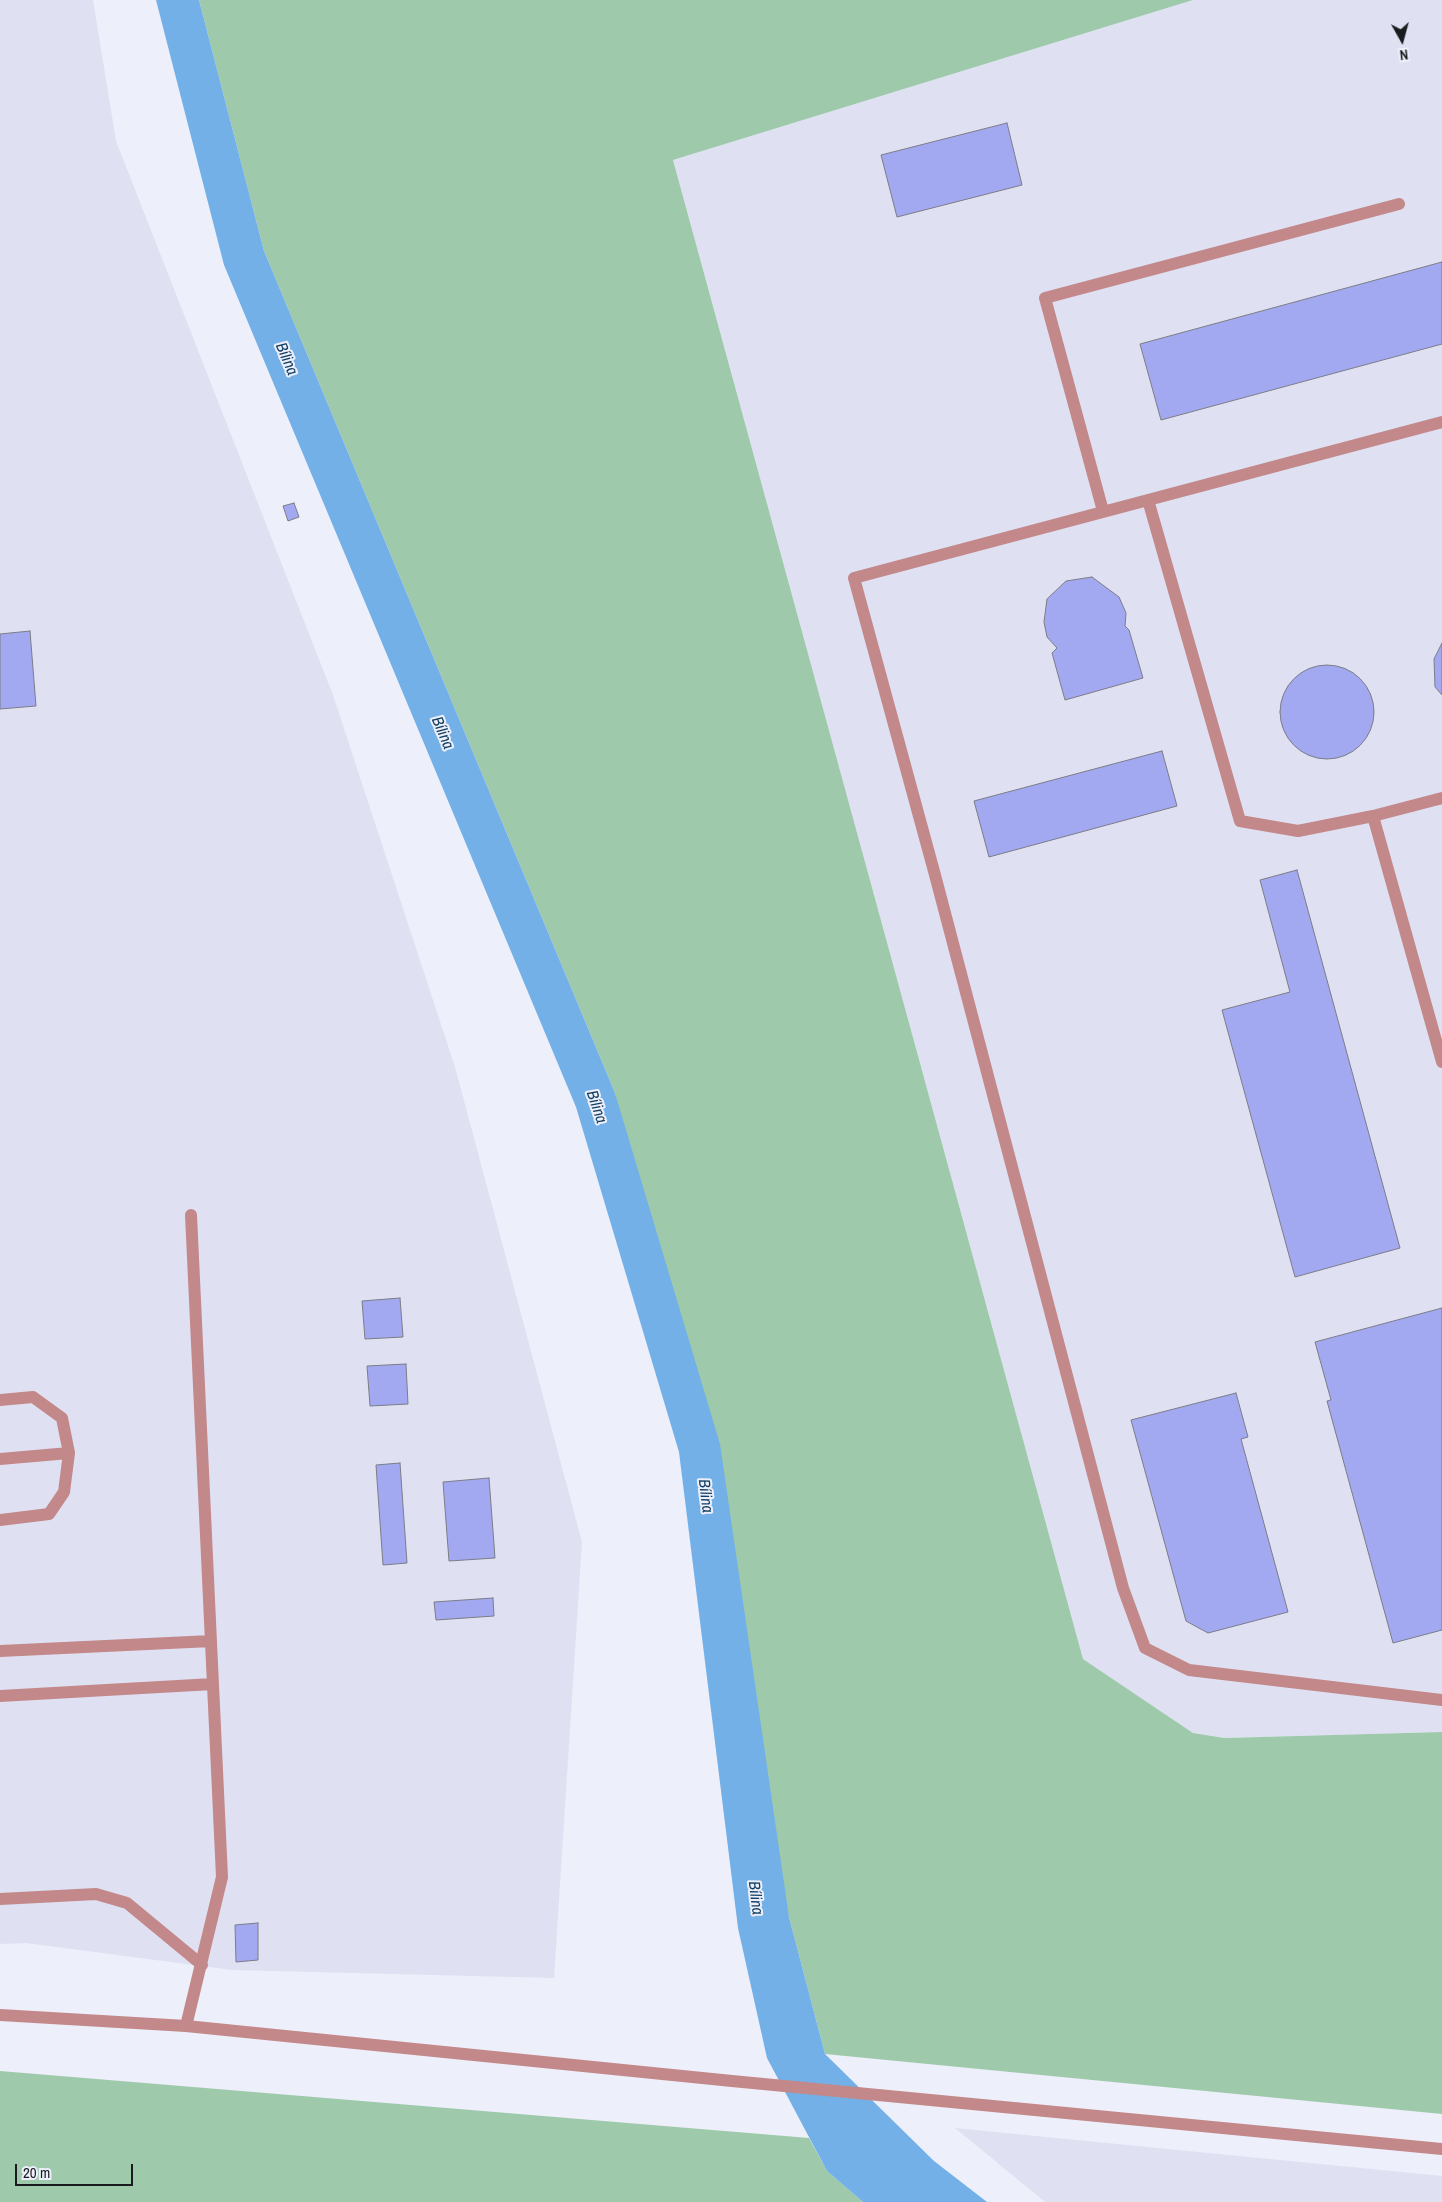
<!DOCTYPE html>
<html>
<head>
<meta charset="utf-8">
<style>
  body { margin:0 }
  #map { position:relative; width:1442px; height:2202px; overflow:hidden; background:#edeffa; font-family:"Archivo Narrow",sans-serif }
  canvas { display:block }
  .north { position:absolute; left:1377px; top:15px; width:50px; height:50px; -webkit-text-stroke:4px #edeffa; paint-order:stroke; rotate:173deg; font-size:14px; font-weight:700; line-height:20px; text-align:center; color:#1a1b1e }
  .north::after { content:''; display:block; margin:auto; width:18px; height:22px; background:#1a1b1e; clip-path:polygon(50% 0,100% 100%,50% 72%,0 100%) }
  .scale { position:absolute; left:15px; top:2164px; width:118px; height:22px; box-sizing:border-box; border:2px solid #1a1b1e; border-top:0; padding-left:6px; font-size:15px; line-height:18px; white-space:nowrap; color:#1a1b1e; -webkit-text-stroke:4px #edeffa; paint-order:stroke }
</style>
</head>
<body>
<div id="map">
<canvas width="1442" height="2202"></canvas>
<div class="north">N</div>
<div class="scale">20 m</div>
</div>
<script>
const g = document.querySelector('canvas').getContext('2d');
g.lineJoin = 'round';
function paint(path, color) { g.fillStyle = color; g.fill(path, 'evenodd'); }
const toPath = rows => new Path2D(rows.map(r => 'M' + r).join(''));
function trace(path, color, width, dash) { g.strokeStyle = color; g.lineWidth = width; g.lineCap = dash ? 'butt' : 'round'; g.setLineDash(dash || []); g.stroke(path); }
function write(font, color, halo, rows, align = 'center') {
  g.font = font + ' "Archivo Narrow",sans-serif'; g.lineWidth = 4; g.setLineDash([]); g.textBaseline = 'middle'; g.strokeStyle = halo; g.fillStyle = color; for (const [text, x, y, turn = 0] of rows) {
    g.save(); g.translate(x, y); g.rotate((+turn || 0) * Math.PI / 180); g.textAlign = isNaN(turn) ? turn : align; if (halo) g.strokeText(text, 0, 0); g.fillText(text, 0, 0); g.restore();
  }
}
const built = toPath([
  [0,0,93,0,116,141,333,695,455,1067,582,1542,554,1978,232,1970,26,1943,0,1944],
  [1193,0,1442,0,1442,1732,1224,1738,1193,1733,1083,1659,673,160],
  [955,2128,1442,2176,1442,2202,1045,2202]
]);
const green = toPath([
  [199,0,1193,0,673,160,1083,1659,1193,1733,1224,1738,1442,1732,1442,2114,825,2054,789,1917,615,1093,264,251],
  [0,2071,809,2138,827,2171,863,2202,0,2202]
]);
const water = toPath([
  [156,0,199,0,264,251,615,1093,720,1444,789,1917,825,2054,934,2161,987,2202,863,2202,827,2171,767,2058,738,1928,679,1452,576,1107,224,265]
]);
const building = toPath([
  [1007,123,1022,185,897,217,881,155,1007,123],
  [1442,262,1442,344,1161,420,1140,344,1442,262],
  [294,503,299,517,288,521,283,506,294,503],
  [1092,577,1119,597,1126,613,1125,626,1129,630,1143,678,1065,700,1052,653,1057,648,1047,637,1044,622,1047,599,1066,581,1092,577],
  [30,631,36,706,0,709,0,634,30,631],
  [1442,643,1442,695,1435,687,1434,659,1442,643],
  '1280 712a47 47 0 1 1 94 0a47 47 0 1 1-94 0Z',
  [1162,751,1177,806,989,857,974,801,1162,751],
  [1297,870,1400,1248,1295,1277,1222,1010,1290,992,1260,880,1297,870],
  [400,1298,403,1337,365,1339,362,1301,400,1298],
  [1442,1308,1442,1630,1393,1643,1327,1401,1331,1400,1315,1342,1442,1308],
  [406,1364,408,1404,370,1406,367,1366,406,1364],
  [1236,1393,1248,1437,1241,1439,1288,1612,1208,1633,1186,1621,1131,1420,1236,1393],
  [400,1463,407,1563,383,1565,376,1465,400,1463],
  [489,1478,495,1558,449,1561,443,1482,489,1478],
  [493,1598,494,1616,436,1620,434,1602,493,1598],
  [258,1923,258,1960,236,1962,235,1925,258,1923]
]);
const lane = toPath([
  [1442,422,854,578,935,875,1123,1588,1145,1648,1189,1670,1442,1700],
  [1148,500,1240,821,1298,831,1373,816,1442,798],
  [1103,511,1045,298,1399,204],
  [1373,816,1442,1062],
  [0,1400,33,1397,62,1418,69,1453],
  [0,1459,69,1453,64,1492,49,1514,0,1520],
  [0,1651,211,1641],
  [0,1696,213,1684],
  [0,1899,96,1894,127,1903,202,1965],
  [186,2026,222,1877,191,1215]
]);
const street = toPath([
  [0,2015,186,2026,732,2081,1442,2149]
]);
const waterNames = [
  ["Bílina",286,359,67],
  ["Bílina",442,733,67],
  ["Bílina",596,1107,71],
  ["Bílina",705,1496,83],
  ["Bílina",755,1898,83]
];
paint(built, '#dfe1f3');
paint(green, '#9ecaab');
paint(water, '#73b0e8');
paint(building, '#a3a9f1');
trace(building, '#7c7d87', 1);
trace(lane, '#c3888a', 12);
trace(street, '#c3888a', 12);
write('italic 16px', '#123f64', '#edeffa', waterNames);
</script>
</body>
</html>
